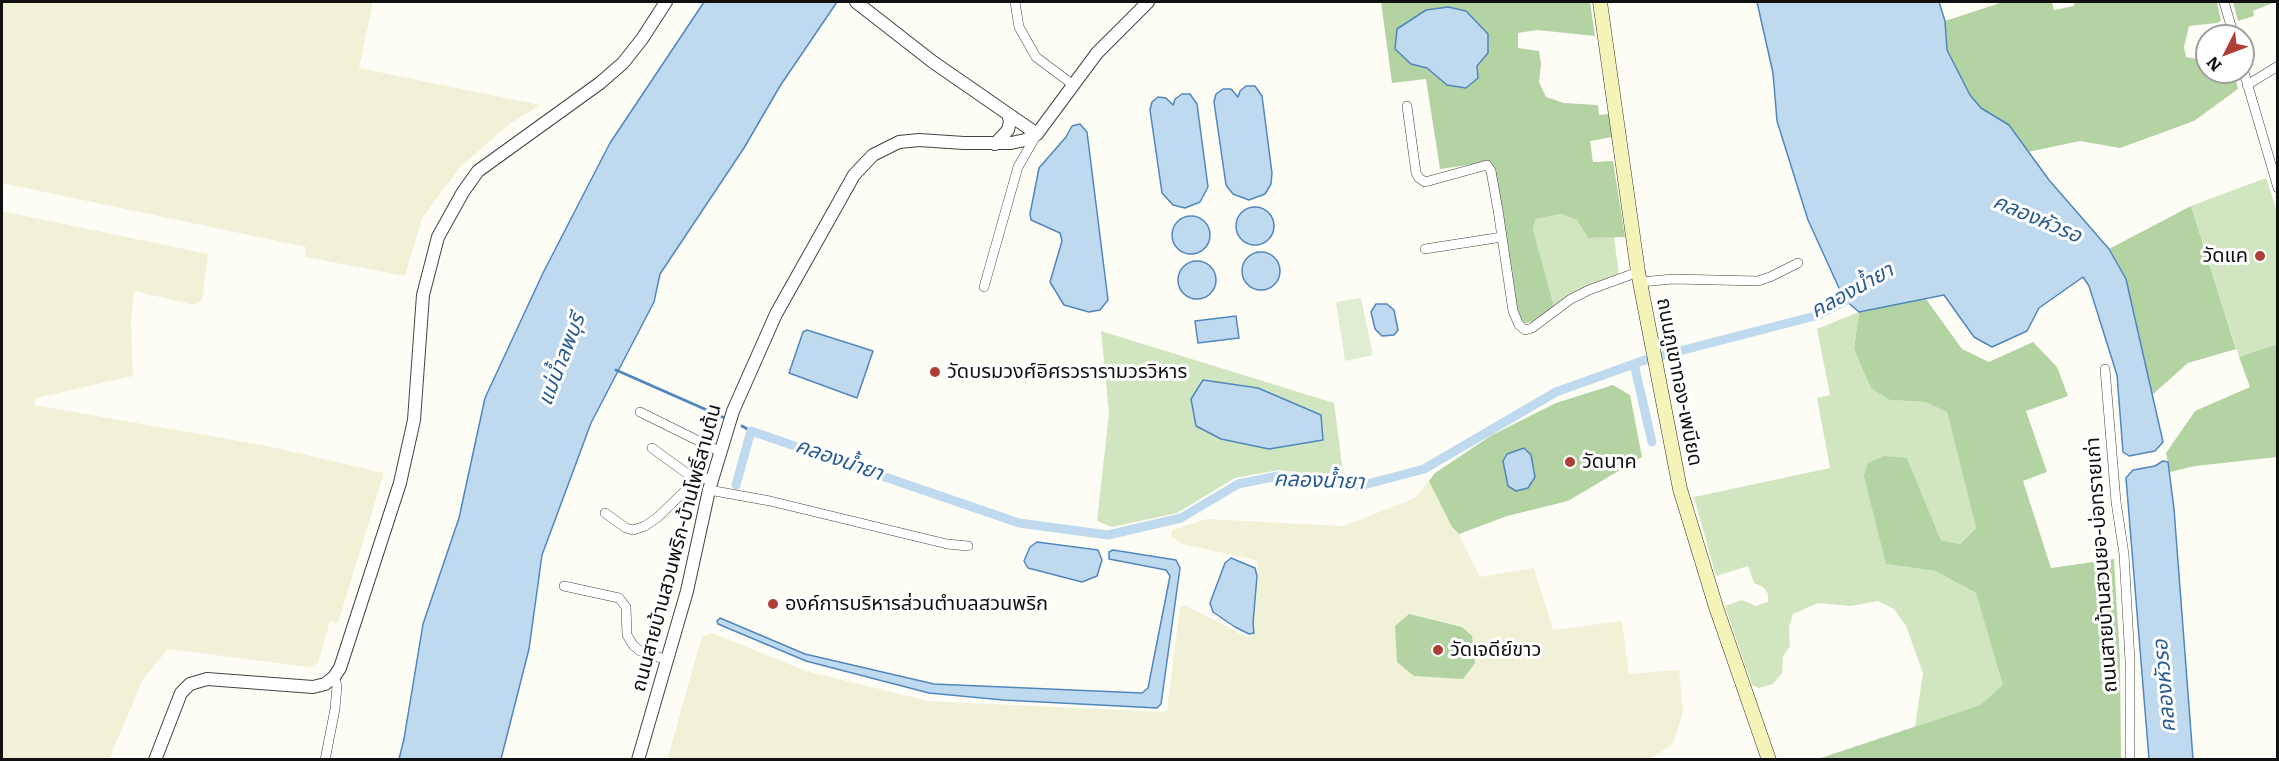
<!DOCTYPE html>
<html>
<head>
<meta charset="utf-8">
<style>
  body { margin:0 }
  #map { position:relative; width:2279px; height:761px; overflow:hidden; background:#fefdf5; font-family:Literata,serif }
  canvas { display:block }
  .frame { position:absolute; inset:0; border:3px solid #101010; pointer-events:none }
  .north { position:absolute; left:2195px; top:24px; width:60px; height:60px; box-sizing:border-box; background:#fff; border:2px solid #9f9f9f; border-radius:50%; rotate:228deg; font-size:16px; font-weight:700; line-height:24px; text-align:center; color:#101010 }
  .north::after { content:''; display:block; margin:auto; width:21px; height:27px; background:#af3e39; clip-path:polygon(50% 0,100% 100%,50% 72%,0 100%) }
</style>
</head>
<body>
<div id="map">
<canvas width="2279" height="761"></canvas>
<div class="frame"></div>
<div class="north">N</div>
</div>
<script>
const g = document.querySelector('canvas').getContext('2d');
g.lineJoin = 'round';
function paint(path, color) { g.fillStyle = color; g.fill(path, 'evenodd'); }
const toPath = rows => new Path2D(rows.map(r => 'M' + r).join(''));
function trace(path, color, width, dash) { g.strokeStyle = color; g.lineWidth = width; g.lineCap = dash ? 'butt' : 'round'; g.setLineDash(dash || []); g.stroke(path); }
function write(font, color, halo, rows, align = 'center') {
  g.font = font + ' Literata,"Noto Sans Thai",serif'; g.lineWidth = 6; g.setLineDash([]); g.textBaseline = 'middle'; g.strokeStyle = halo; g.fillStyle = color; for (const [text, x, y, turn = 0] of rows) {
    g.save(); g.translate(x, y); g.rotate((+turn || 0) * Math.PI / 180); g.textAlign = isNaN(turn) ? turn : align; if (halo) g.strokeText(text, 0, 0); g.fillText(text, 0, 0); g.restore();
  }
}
const farmland = toPath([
  [2,2,373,2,359,68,540,105,511,123,461,166,422,218,405,276,305,257,306,247,2,183],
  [2,211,208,254,202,301,194,305,134,291,131,322,133,376,36,398,34,405,267,446,384,473,338,623,330,621,318,663,309,667,168,649,143,679,109,759,2,759],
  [1429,481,1452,527,1459,534,1480,577,1534,568,1553,630,1622,621,1629,674,1679,670,1683,712,1673,744,1649,760,667,760,702,636,712,633,806,671,928,701,1164,712,1167,710,1180,607,1185,605,1248,638,1255,630,1253,624,1258,567,1256,560,1182,544,1171,536,1172,530,1207,519,1344,526,1415,498]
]);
const green = toPath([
  [2266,178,2277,211,2277,344,2239,357,2191,206],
  [1561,214,1577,220,1588,238,1614,237,1619,275,1568,296,1554,306,1533,229,1536,219],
  [1859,312,1854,349,1890,400,1926,402,1947,411,1976,528,1960,544,1941,540,1907,458,1886,564,1935,571,1976,593,2004,685,1980,705,1915,727,1923,673,1906,626,1894,609,1878,601,1851,606,1818,603,1793,614,1789,627,1790,646,1783,656,1782,673,1773,684,1759,688,1752,685,1725,606,1742,600,1756,606,1768,602,1768,594,1763,587,1754,583,1748,566,1716,576,1694,497,1830,468,1817,398,1830,395,1817,329],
  [1101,331,1334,403,1344,479,1279,470,1235,478,1177,513,1112,527,1097,521,1109,413]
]);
const forest = toPath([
  [1381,2,1590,2,1595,36,1537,30,1518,33,1518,48,1539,51,1541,64,1539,82,1546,97,1564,103,1598,105,1599,115,1609,114,1612,137,1590,141,1593,162,1613,161,1625,237,1588,238,1577,220,1561,214,1536,219,1533,229,1554,306,1532,322,1525,323,1520,319,1517,308,1488,162,1440,169,1426,79,1392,83],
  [1488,53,1477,66,1447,85,1427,68],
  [2003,2,2052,2,2054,10,2074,6,2074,2,2217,2,2221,21,2217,23,2189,26,2184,47,2186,57,2207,61,2207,72,2234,72,2238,89,2194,121,2120,148,2080,141,2028,152,2009,125,1981,108,1970,95,1947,50,1945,21],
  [2233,2,2277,2,2277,4,2275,2,2253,11,2254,16,2238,21],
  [2191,206,2236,349,2188,363,2152,395,2126,279,2109,249],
  [1926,299,1962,349,1989,362,2033,342,2057,367,2068,396,2026,411,2047,472,2023,481,2051,568,2114,559,2120,661,2121,759,1818,759,1980,705,2003,685,1976,593,1935,571,1886,564,1864,476,1868,463,1884,456,1907,458,1941,540,1960,544,1976,528,1947,412,1926,402,1890,400,1871,388,1854,349,1859,312],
  [2277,344,2277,457,2195,466,2170,472,2166,453,2195,411,2250,387,2239,357],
  [1613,385,1630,395,1642,457,1568,501,1507,516,1459,534,1452,527,1429,481,1435,473,1492,435,1556,403],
  [1409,614,1462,627,1472,636,1475,663,1463,679,1414,676,1397,662,1395,626]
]);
const pitch = toPath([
  [1361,298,1373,355,1345,361,1336,302]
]);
const water = toPath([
  [704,2,837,2,780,86,744,148,660,274,654,302,591,423,542,555,529,649,501,759,399,759,404,739,423,624,459,518,485,398,543,273,610,143,704,2],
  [1757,2,1939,2,1945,21,1947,50,1970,95,1981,108,2009,125,2049,180,2109,249,2126,279,2163,442,2155,451,2129,456,2123,452,2117,375,2089,286,2083,277,2039,308,2027,331,1992,347,1974,337,1944,295,1859,312,1844,299,1808,220,1777,121,1773,73,1757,2],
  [1448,7,1466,11,1488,34,1488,53,1477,66,1478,78,1466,88,1447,85,1427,68,1411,64,1395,49,1397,29,1426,10,1448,7],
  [1246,86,1255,86,1262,96,1272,173,1271,184,1265,194,1249,200,1233,194,1226,185,1214,102,1216,94,1223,89,1231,89,1238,97,1240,91,1246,86],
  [1182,94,1190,94,1197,104,1208,187,1200,202,1185,208,1173,205,1162,193,1150,110,1152,102,1158,97,1166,98,1173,105,1175,99,1182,94],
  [1080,124,1087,132,1108,300,1100,310,1089,312,1064,305,1050,282,1062,241,1060,233,1031,220,1030,214,1039,168,1066,137,1072,126,1080,124],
  '1236 226a19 19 0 1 1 38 0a19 19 0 1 1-38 0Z',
  '1172 235a19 19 0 1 1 38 0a19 19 0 1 1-38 0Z',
  '1242 271a19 19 0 1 1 38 0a19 19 0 1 1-38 0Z',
  '1178 280a19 19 0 1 1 38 0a19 19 0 1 1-38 0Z',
  [1376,304,1387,304,1394,310,1398,330,1394,335,1382,336,1375,329,1371,312,1376,304],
  [1236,316,1239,338,1198,343,1195,321,1236,316],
  [807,330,873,351,857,398,789,373,803,332,807,330],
  [1203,380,1258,388,1321,415,1323,440,1269,449,1221,439,1196,426,1191,399,1203,380],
  [1524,448,1531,455,1535,477,1528,488,1516,491,1508,486,1503,461,1507,454,1524,448],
  [2163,461,2168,462,2174,509,2193,759,2149,759,2126,478,2133,470,2155,466,2163,461],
  [1037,542,1098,550,1102,560,1097,576,1082,582,1028,568,1024,561,1030,547,1037,542],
  [1113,550,1176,560,1180,568,1161,704,1157,708,1003,700,929,693,806,661,718,624,717,621,720,618,805,654,934,684,1142,693,1148,688,1170,576,1166,570,1109,559,1109,552,1113,550],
  [1231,558,1255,568,1257,576,1253,623,1254,633,1249,634,1235,627,1213,612,1210,603,1225,563,1231,558]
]);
const stream = toPath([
  [616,370,725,418],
  [742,426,751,431]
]);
const canal = toPath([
  [1664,355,1819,315,1856,295],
  [1634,364,1652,442],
  [736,485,751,431,1019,523,1108,535,1181,518,1238,484,1278,476,1360,486,1424,469,1556,392,1645,360]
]);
const minor = toPath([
  [1015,2,1019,27,1036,57,1072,84],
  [2224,2,2234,36],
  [2243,69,2278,188],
  [2247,85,2278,66],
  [1407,106,1416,173,1419,178,1425,182,1487,165,1491,171,1498,210,1513,311,1519,325,1525,330,1532,328,1571,299,1589,290,1638,272],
  [1425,249,1502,237],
  [1640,282,1673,279,1758,281,1770,277,1798,263],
  [984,287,1018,167,1037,134],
  [2105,369,2116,502,2124,554,2130,661,2130,760],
  [640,412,721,452],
  [652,448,696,480,713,477],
  [709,490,770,501,947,544,968,546],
  [605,513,626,528,633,530,645,526,658,517,696,480],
  [564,586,619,598,626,607,627,635,633,645,640,651,667,660],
  [325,760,335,709,337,686,334,677]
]);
const tertiary = toPath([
  [856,2,933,62,1037,134],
  [995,144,1008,130,1010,121,1008,114],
  [155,760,181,693,190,684,207,679,313,687,325,684,334,677,340,668,400,483,414,420,423,295,438,237,463,192,478,171,600,83,623,63,642,39,666,2],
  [638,760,687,591,709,490,733,411,776,314,854,175,873,155,899,142,919,140,964,143,1011,143,1025,140,1037,134,1097,53,1148,2]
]);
const secondary = toPath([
  [1600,2,1638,272,1680,489,1716,607,1769,760]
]);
const markers = [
  [2260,256,6,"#af3e39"],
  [935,372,6,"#af3e39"],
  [1570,462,6,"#af3e39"],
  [773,604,6,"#af3e39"],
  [1438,650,6,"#af3e39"]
];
const poiNames = [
  ["วัดแค",2248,256,"right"],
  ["วัดบรมวงศ์อิศรวรารามวรวิหาร",947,372],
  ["วัดนาค",1582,462],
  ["องค์การบริหารส่วนตำบลสวนพริก",785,604],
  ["วัดเจดีย์ขาว",1450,650]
];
const streetNames = [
  ["ถนนภูเขาทอง-เพนียด",1679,382,79],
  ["ถนนสายบ้านสวนพริก-บ้านโพธิ์สามต้น",677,548,-75],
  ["ถนนสายบ้านสวนยอ-บ่อทรายเก่า",2102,565,-94]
];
const waterNames = [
  ["คลองหัวรอ",2037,219,23],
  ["คลองน้ำยา",1852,291,-29],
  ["แม่น้ำลพบุรี",562,360,-69],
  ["คลองน้ำยา",839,460,19],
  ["คลองน้ำยา",1319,481,2],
  ["คลองหัวรอ",2165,686,-95]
];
paint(farmland, '#f1f1d7');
paint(green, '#d1e5c1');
paint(forest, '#b4d3a3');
paint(pitch, '#e1edd2');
paint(water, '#bfd9ef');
trace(water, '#5087bd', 1.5);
trace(stream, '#5087bd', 3);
trace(canal, '#bfd9ef', 9);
trace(minor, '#434343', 10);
trace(tertiary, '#434343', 14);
trace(secondary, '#323232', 15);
trace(minor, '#fff', 9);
trace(tertiary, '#fff', 12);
trace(secondary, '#f5f4b8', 14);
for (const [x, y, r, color] of markers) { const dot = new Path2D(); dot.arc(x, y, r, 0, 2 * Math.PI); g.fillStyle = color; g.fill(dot); trace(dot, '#fff', 2); }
write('20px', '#101010', '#fff', poiNames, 'left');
write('20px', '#101010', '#fff', streetNames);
write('italic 21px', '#285b93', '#fff', waterNames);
</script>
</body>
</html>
